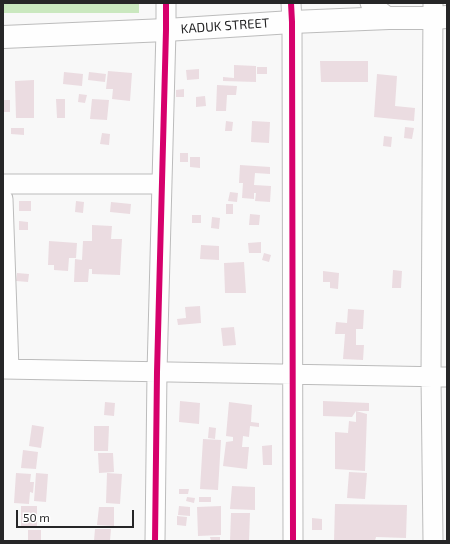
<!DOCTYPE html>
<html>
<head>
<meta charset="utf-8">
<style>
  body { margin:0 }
  #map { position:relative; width:450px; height:544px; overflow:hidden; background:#f8f8f8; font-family:"Exo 2",sans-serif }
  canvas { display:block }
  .frame { position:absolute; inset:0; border:4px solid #262627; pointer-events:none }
  .scale { position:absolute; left:16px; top:510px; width:118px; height:18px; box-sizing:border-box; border:2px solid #262627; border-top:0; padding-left:5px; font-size:12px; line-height:14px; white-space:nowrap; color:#262627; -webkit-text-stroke:3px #fff; paint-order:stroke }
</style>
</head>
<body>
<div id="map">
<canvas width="450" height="544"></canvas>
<div class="frame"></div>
<div class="scale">50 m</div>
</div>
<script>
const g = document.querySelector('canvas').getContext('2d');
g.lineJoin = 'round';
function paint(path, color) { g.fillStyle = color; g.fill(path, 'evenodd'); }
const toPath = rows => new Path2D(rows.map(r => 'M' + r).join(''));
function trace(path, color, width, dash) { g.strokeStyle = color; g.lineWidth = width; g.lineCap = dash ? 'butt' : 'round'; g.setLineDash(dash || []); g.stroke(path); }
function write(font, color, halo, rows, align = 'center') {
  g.font = font + ' "Exo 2",sans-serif'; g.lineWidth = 3; g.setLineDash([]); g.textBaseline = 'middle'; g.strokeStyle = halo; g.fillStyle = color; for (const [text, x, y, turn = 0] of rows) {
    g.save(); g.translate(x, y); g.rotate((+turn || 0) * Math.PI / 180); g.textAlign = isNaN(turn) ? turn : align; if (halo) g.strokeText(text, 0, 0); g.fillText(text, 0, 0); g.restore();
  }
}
const green = toPath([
  [3,3,139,3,139,13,3,13]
]);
const building = toPath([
  [320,61,368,61,368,82,321,82],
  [234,65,256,66,256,82,223,81,223,77,234,78],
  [257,67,267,67,267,74,257,74],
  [199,69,199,79,187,80,186,70],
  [108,71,132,73,130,101,112,99,113,89,106,89],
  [64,72,83,74,82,86,63,84],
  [89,72,106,74,105,82,88,80],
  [377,74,397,76,395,106,415,108,414,121,374,117],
  [34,80,34,118,16,118,15,81],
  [217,85,237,86,236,95,227,95,226,111,216,111],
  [184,89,184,97,176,97,176,90],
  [79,94,87,95,85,103,78,102],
  [205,96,206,106,196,107,196,97],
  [56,99,65,99,65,118,57,118],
  [92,99,109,100,107,120,90,119],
  [3,100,10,100,10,112,3,112],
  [226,121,233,122,232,131,225,131],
  [252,121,270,122,269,143,251,142],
  [405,127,414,128,412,139,404,138],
  [11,128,24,128,24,135,11,134],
  [102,133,110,134,109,145,100,144],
  [384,136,392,137,391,147,383,146],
  [180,153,188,153,188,162,180,162],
  [190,157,200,157,200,168,190,167],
  [240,165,270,167,270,174,255,173,254,185,271,186,270,202,255,201,256,193,254,193,254,199,242,198,243,183,239,183],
  [230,192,238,193,237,202,228,201],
  [19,201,31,201,31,211,19,211],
  [76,201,84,202,83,213,75,212],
  [111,202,131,204,130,214,110,212],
  [226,204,233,204,233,214,226,214],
  [250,214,260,215,259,225,249,225],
  [192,215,201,215,201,223,192,223],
  [212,217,220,218,219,229,211,228],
  [19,221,28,222,28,230,19,230],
  [92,225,112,226,111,239,122,239,120,275,92,274,92,269,89,269,88,282,74,282,75,259,82,260,83,241,92,241],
  [49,241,77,243,76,258,69,258,68,271,54,270,54,265,48,265],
  [261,242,261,253,249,253,248,243],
  [201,245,219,246,219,260,200,259],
  [264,253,271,255,269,262,262,260],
  [244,262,246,293,225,293,224,263],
  [393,270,402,271,401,288,392,288],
  [323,271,339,273,338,289,330,288,330,282,323,282],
  [17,273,29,274,28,282,16,281],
  [200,306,201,323,178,325,177,319,186,318,185,307],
  [348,309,364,310,363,329,356,329,356,345,364,345,363,360,343,359,345,334,335,334,336,322,347,323],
  [234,327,236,345,223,346,221,328],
  [180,401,200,403,199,424,179,422],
  [323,401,369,403,369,411,356,411,367,414,365,471,335,469,335,432,348,433,349,421,356,422,356,411,352,417,323,416],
  [105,402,115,403,114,416,104,415],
  [229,402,252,405,251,422,259,423,259,427,250,426,249,437,243,436,242,447,249,447,247,469,223,466,226,442,233,441,233,437,226,436],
  [32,425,44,427,41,448,29,446],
  [94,426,109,426,108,451,94,451],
  [209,427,216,428,215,439,208,438],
  [203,439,221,440,218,490,200,489],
  [272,445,272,465,263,465,262,446],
  [23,450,38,452,36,469,21,468],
  [98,453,113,453,114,472,99,473],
  [349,472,367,473,365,499,347,498],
  [16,473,31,474,30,482,34,482,33,493,30,492,29,504,14,503],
  [36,473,48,474,46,502,34,501],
  [107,473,122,474,120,504,106,503],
  [232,486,255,487,255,510,230,509],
  [179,489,189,489,188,494,179,494],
  [187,497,195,498,194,503,186,501],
  [199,497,211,497,211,502,199,502],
  [335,504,407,505,406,538,376,537,375,541,334,541],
  [21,506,37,506,37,527,21,527],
  [179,506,190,507,190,516,178,515],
  [221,506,221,535,198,536,197,507],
  [99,507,114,507,114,526,97,525],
  [231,513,250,513,249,541,230,541],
  [177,516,187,517,186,526,177,525],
  [312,518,322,519,322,530,312,530],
  [95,529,111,529,110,541,94,541],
  [28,530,41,530,41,541,28,541],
  [210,537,220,537,220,541,211,541]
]);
const minor = toPath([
  [291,3,292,22,293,541],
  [370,3,389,18],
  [433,3,431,377,433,541],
  [3,184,162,184],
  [3,199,9,369],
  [3,369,447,377],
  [155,541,157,372,166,30,166,3]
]);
const tertiary = toPath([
  [3,37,166,30,292,22,389,18,432,18,447,17]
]);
const cycleway = toPath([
  [291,3,292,22,293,541],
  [155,541,157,372,166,30,166,3]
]);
const streetNames = [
  ["KADUK STREET",225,26,-4]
];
paint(green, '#cae8bf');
paint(building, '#ebdce1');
trace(minor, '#bcbcbc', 21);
trace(tertiary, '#bcbcbc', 24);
trace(minor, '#fefefe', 19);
trace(tertiary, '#fefefe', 22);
trace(cycleway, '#d6006c', 6);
write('13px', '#262627', '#fff', streetNames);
</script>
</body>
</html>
